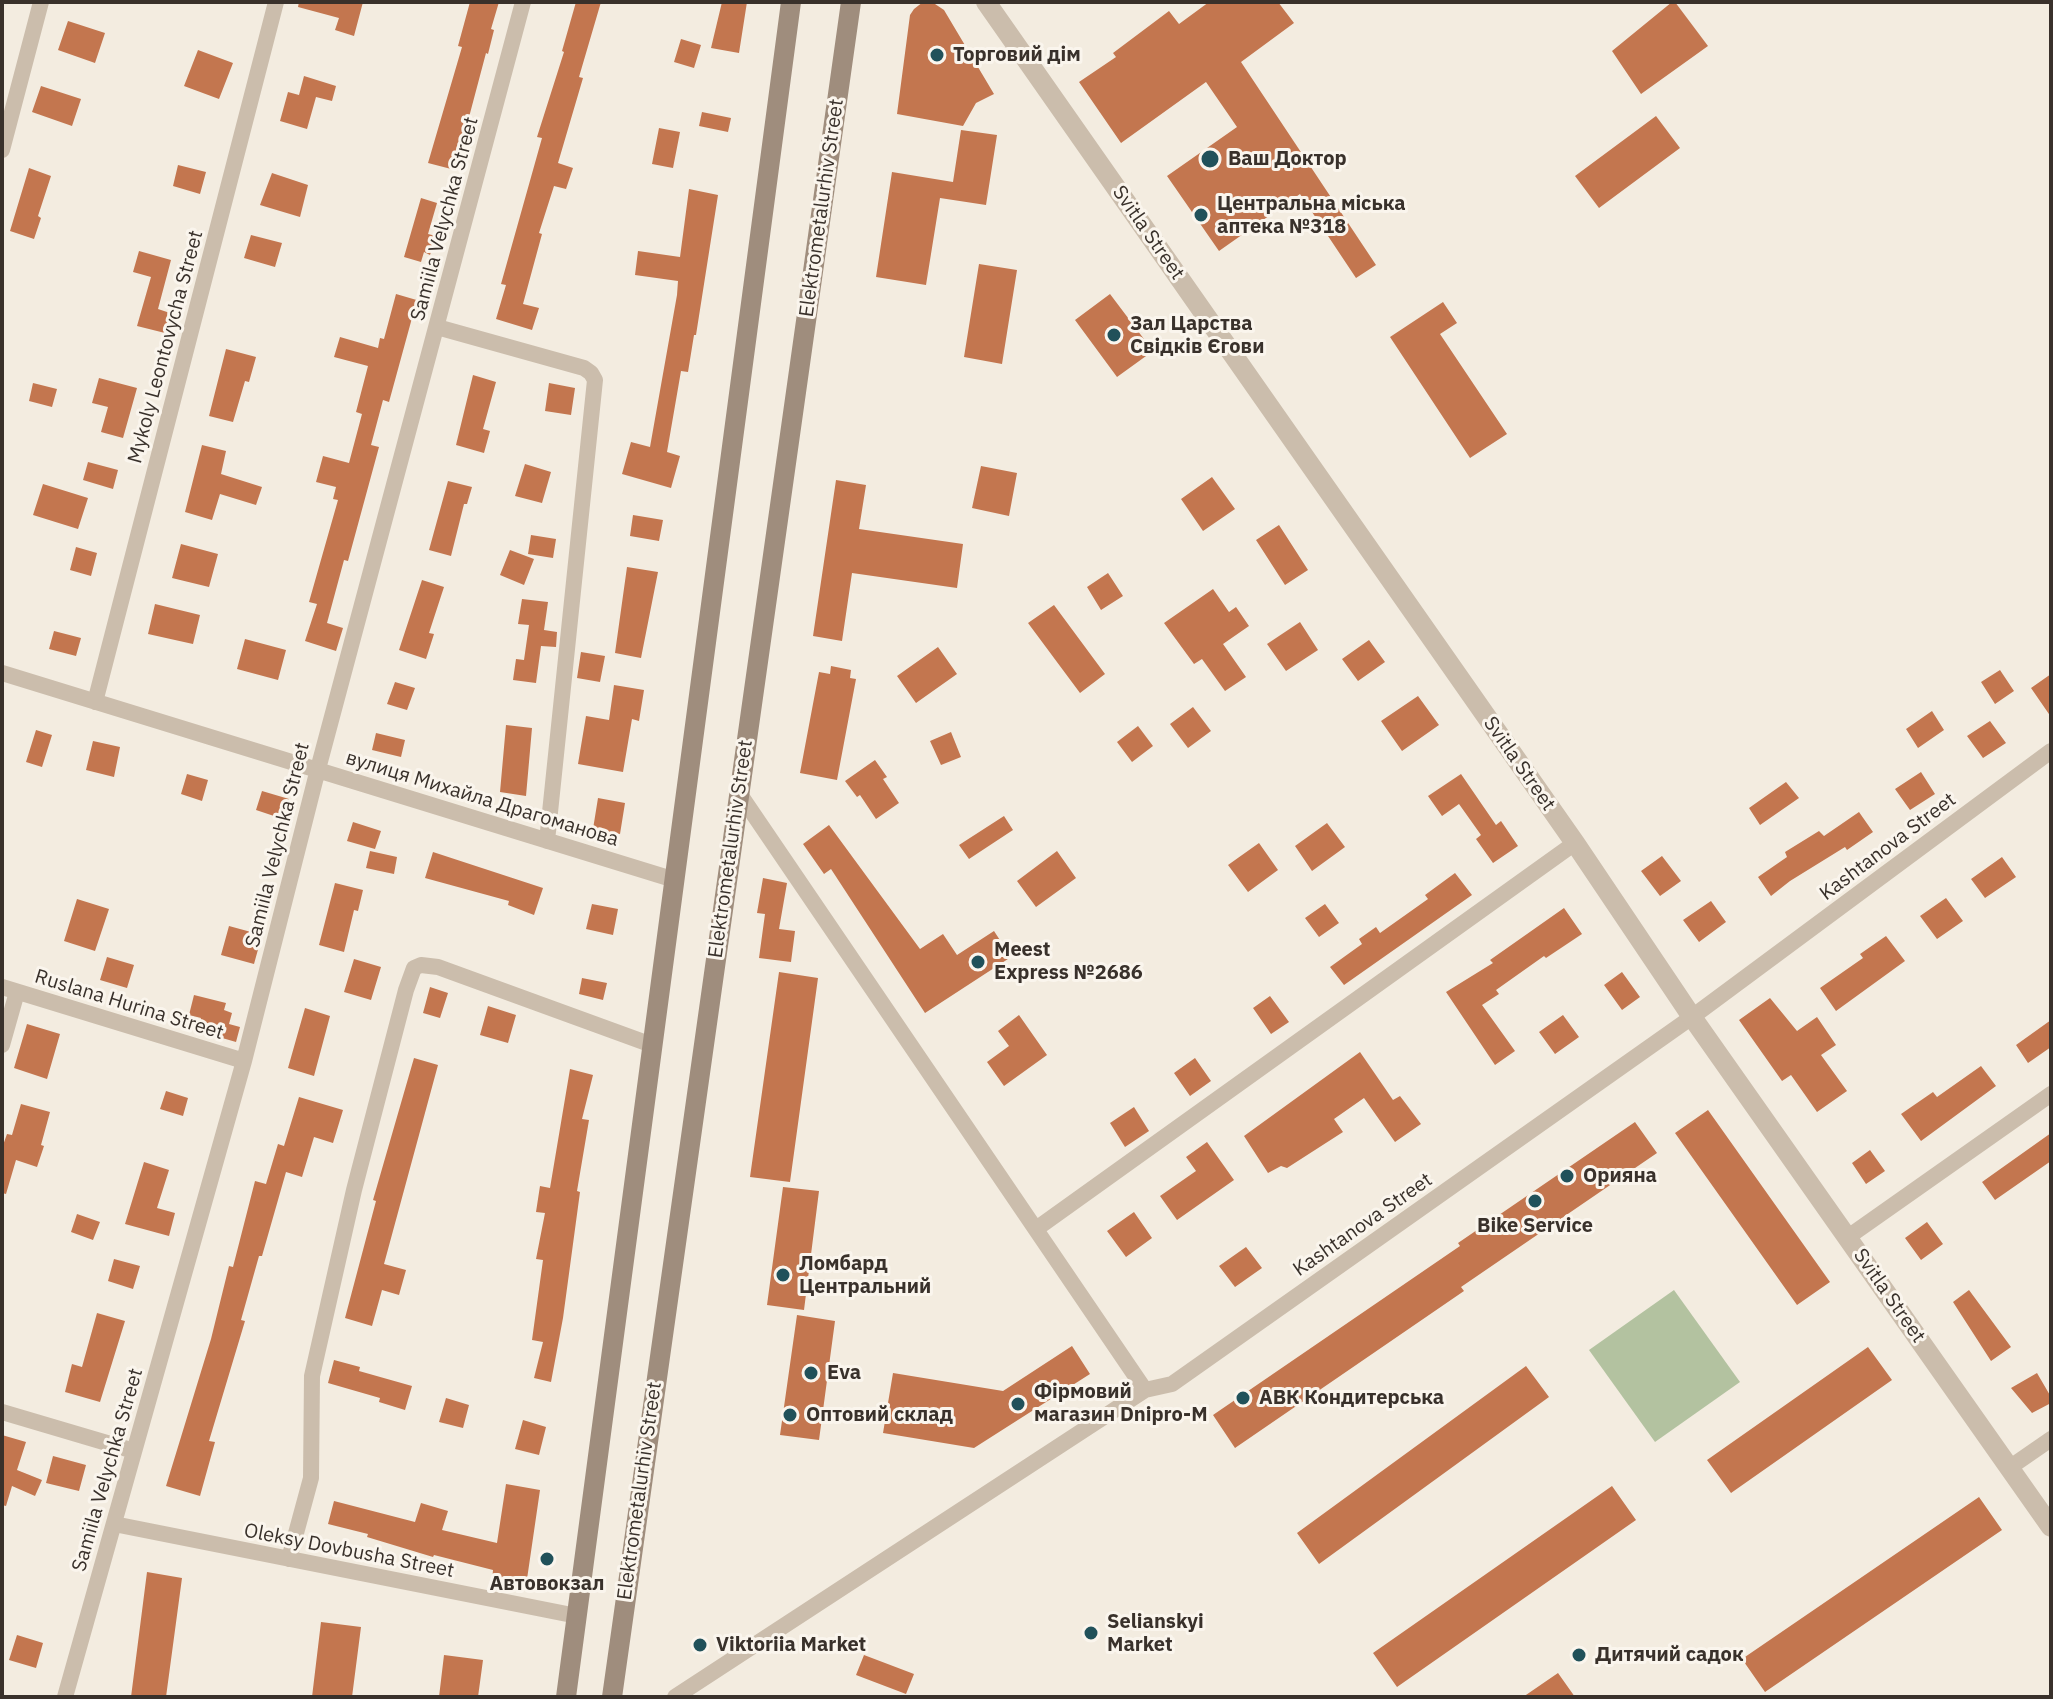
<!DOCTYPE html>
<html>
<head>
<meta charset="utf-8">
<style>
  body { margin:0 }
  #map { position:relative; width:2053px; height:1699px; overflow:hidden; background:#f3ece0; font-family:"IBM Plex Sans",sans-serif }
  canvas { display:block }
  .frame { position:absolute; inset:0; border:4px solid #39312b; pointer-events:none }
</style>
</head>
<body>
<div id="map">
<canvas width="2053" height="1699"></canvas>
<div class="frame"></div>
</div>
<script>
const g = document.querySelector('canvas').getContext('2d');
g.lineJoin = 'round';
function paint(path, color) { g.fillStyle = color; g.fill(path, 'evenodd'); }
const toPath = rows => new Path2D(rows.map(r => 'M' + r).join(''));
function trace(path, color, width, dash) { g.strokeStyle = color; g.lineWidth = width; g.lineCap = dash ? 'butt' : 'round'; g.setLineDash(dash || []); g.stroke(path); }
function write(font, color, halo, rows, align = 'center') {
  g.font = font + ' "IBM Plex Sans",sans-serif'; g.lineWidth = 6; g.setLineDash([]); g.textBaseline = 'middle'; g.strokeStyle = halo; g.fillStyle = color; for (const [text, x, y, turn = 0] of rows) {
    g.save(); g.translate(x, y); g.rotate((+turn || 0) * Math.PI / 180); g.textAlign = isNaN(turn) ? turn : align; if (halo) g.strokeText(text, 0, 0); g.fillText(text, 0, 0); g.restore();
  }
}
const green = toPath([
  [1674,1290,1740,1382,1655,1442,1589,1350]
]);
const building = toPath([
  [299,2,363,2,354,36,335,30,339,18,298,7],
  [470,2,499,2,491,29,494,30,488,54,486,53,455,170,428,163,462,47,458,46],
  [576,2,601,2,579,77,583,78,558,163,573,168,566,189,554,186,539,233,542,234,523,304,539,308,532,330,496,319,506,285,501,284,542,138,537,137,564,52,562,51],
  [722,2,747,2,739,53,711,48],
  [923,2,932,2,944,10,994,94,976,103,963,126,897,114,910,15,914,9],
  [1209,2,1278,2,1294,23,1241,62,1376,265,1356,278,1300,194,1219,251,1167,176,1237,127,1206,82,1121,143,1079,82,1116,57,1113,53,1169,11,1179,24],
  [1672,2,1675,2,1708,46,1641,94,1612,51],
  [68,21,105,33,95,63,58,50],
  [681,39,701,45,694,68,674,62],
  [198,50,233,63,219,99,184,86],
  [304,76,336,86,332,101,316,97,307,129,280,121,288,92,299,95],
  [41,86,81,99,72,126,32,112],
  [702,112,731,118,728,132,699,126],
  [1656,116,1680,148,1599,208,1575,176],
  [659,128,680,132,673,168,652,164],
  [961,130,997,135,986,205,940,198,926,285,876,277,892,172,953,182],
  [178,165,206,172,200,194,173,186],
  [29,168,51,176,38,216,41,218,34,239,10,231],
  [272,173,308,185,300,217,260,205],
  [689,189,718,195,696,335,694,335,688,372,681,371,667,452,680,456,671,488,622,474,631,442,650,447,677,295,678,281,635,275,638,251,680,257],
  [421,198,437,203,428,234,436,236,430,255,424,252,421,262,404,257],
  [251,235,282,243,275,267,244,258],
  [139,251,171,260,158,309,170,313,165,333,137,326,151,277,133,272],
  [979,264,1017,270,1002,364,964,357],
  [396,294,420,301,415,319,412,318,389,402,383,400,371,445,379,447,348,561,344,560,327,623,343,628,336,651,305,641,317,604,309,602,338,500,333,499,336,487,316,482,323,456,349,463,362,414,356,412,368,366,334,357,340,337,378,348,380,338,384,339],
  [1110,294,1153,351,1117,377,1075,320],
  [1443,302,1457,323,1440,334,1507,434,1470,458,1390,337],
  [226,349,256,357,249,382,245,381,233,422,209,416],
  [473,375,496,382,483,429,490,431,484,453,456,445],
  [99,378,137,388,123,438,101,432,108,407,92,403],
  [33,383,57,389,52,407,29,401],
  [549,383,575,388,571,415,545,411],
  [202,445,226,451,221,474,262,487,256,505,220,494,212,520,185,512],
  [88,462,118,470,113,489,83,480],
  [525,464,551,472,542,503,515,496],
  [981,466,1017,473,1009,516,972,508],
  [1212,477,1235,509,1203,531,1181,499],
  [836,480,866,485,859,529,963,544,957,588,852,573,842,641,813,636],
  [448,481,472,487,467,504,464,504,451,556,429,550],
  [43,484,88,498,78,529,33,515],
  [633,515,663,520,659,541,630,536],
  [1279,525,1308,570,1285,585,1256,540],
  [531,535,556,539,553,558,528,554],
  [181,544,218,554,209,587,172,578],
  [76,547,97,553,91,576,70,570],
  [510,550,534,559,524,585,500,575],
  [627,567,658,572,641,658,615,653],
  [1108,573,1123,596,1101,610,1087,587],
  [422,580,444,587,429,633,434,634,426,659,399,650],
  [1213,589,1229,612,1236,607,1249,626,1223,644,1246,677,1225,691,1202,659,1194,664,1164,623],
  [522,599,548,602,544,630,557,632,556,647,541,646,536,683,513,680,516,659,524,660,529,625,518,624],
  [155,604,200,615,193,644,148,634],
  [1054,605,1105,674,1080,693,1028,623],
  [1300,622,1318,650,1286,671,1267,644],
  [54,631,81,638,76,656,49,649],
  [245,639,286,650,278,680,237,669],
  [1369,640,1385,662,1358,681,1342,659],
  [938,647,957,674,916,703,897,676],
  [581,652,605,656,600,682,577,678],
  [831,666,851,670,850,678,856,679,837,780,800,773,819,672,830,674],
  [2000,670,2014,691,1995,704,1981,682],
  [2051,674,2051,717,2031,688],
  [395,682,415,688,407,710,387,704],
  [614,685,644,690,639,721,632,719,623,772,578,764,586,716,609,720],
  [1418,696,1439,725,1402,751,1381,721],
  [1193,707,1211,731,1188,748,1170,724],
  [1932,711,1944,730,1918,748,1906,729],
  [1990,721,2006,743,1983,758,1967,736],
  [506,725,532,728,526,796,500,792],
  [1138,726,1153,746,1132,762,1117,742],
  [36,730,52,735,42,767,26,762],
  [951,732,961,757,941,765,930,741],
  [376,733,405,740,401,757,372,750],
  [93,741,120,747,114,777,86,770],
  [875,760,887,777,883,779,899,803,876,819,860,795,857,797,845,781],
  [1921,772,1935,794,1910,810,1895,789],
  [187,774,208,780,202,801,181,794],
  [1461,774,1496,825,1501,821,1518,846,1493,863,1476,839,1481,835,1459,804,1442,816,1428,796],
  [1786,782,1799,798,1760,825,1749,808],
  [262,791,289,799,283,819,256,810],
  [598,798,625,803,620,834,593,829],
  [1859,812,1873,832,1847,850,1845,847,1790,881,1771,896,1758,877,1787,857,1785,852,1819,831,1824,836],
  [1004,816,1013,830,969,859,959,845],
  [353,822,381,831,375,849,347,841],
  [1327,823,1345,847,1312,871,1295,846],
  [829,825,920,949,943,934,957,955,994,931,1011,957,925,1013,831,869,824,874,803,844],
  [1259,843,1278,870,1248,892,1228,865],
  [370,851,397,857,394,874,366,868],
  [1057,851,1076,878,1036,907,1017,881],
  [433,852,543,888,534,915,508,905,509,901,425,878],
  [1662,856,1681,881,1660,896,1641,871],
  [2002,857,2016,877,1985,898,1971,879],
  [1455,873,1472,895,1344,985,1330,967,1362,944,1359,939,1376,927,1380,933,1428,899,1425,895],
  [763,878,787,883,779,929,795,931,791,962,759,958,765,914,757,913],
  [335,883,363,890,358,911,354,910,344,952,319,945],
  [1946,898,1963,921,1937,939,1920,916],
  [77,899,109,909,95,951,64,941],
  [1711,901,1726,922,1699,942,1683,920],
  [592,904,618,909,613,935,586,929],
  [1325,904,1339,923,1319,937,1305,918],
  [1564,908,1582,934,1546,958,1544,956,1496,990,1499,994,1482,1005,1515,1051,1495,1065,1446,992,1493,963,1490,960],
  [229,926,262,935,254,964,221,955],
  [1886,936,1905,961,1836,1011,1820,988,1863,958,1860,954],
  [107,957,134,965,127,988,100,980],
  [354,959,381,967,371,1000,344,992],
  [779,972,818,978,790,1182,750,1177],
  [1622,972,1640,997,1622,1010,1604,985],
  [582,978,607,983,603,1000,579,994],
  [430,987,448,993,440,1018,423,1013],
  [194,995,226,1003,224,1010,232,1013,229,1024,240,1027,236,1042,198,1031,201,1018,189,1015],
  [1270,996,1289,1022,1271,1034,1253,1008],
  [1770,998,1797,1031,1817,1017,1836,1045,1821,1055,1847,1091,1817,1112,1791,1075,1782,1081,1739,1020],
  [488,1006,516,1015,508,1043,480,1035],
  [305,1008,330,1016,314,1076,288,1068],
  [1019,1015,1047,1055,1004,1086,987,1062,1009,1046,998,1031],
  [1563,1015,1579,1037,1555,1054,1539,1032],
  [2051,1020,2051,1047,2028,1063,2016,1045],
  [27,1024,60,1034,47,1079,14,1068],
  [1360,1052,1393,1100,1400,1096,1421,1124,1395,1142,1364,1098,1334,1119,1343,1132,1287,1168,1281,1166,1268,1173,1244,1136],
  [414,1058,438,1065,384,1264,406,1270,399,1295,382,1290,372,1326,345,1318,376,1201,373,1200],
  [1195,1058,1211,1081,1190,1096,1174,1073],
  [1981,1066,1996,1086,1921,1141,1901,1114,1933,1092,1937,1097],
  [570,1069,593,1075,582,1119,589,1120,577,1191,580,1192,563,1318,551,1382,534,1378,543,1342,532,1340,543,1260,536,1259,545,1213,536,1212,540,1186,550,1188],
  [166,1091,188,1098,183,1116,160,1109],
  [299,1097,343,1110,333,1143,314,1137,302,1177,286,1172,262,1256,259,1256,241,1320,245,1321,209,1441,215,1442,200,1496,166,1486,211,1339,229,1266,233,1267,255,1181,266,1184,278,1144,284,1146],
  [21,1104,50,1112,41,1145,44,1146,37,1167,16,1160,6,1194,2,1193,2,1148,7,1134,12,1135],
  [1134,1107,1149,1131,1125,1147,1110,1123],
  [1708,1110,1830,1282,1797,1305,1675,1133],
  [1635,1122,1657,1153,1461,1287,1464,1291,1235,1448,1213,1415,1460,1246,1458,1243],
  [2051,1133,2051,1161,1995,1200,1982,1182],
  [1207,1142,1234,1180,1177,1220,1160,1196,1196,1171,1186,1157],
  [1870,1150,1885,1171,1866,1184,1852,1163],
  [144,1162,169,1170,157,1208,175,1213,169,1236,125,1224],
  [783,1187,819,1191,804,1310,767,1305],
  [1134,1212,1152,1238,1126,1257,1107,1231],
  [77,1214,100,1222,93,1240,71,1232],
  [1927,1222,1943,1244,1921,1260,1905,1238],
  [1246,1247,1262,1268,1235,1287,1219,1266],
  [114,1259,140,1266,133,1289,108,1281],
  [1969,1290,2011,1347,1991,1361,1953,1302],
  [97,1313,125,1321,100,1402,65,1392,72,1364,82,1367],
  [797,1315,835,1321,819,1440,780,1435],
  [1072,1346,1090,1374,974,1448,883,1433,893,1373,1003,1391],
  [1868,1347,1892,1380,1731,1493,1707,1460],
  [334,1360,360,1367,359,1371,412,1386,405,1410,379,1402,380,1398,328,1383],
  [1526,1366,1549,1397,1319,1564,1297,1533],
  [2037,1373,2051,1397,2051,1403,2032,1413,2011,1388],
  [446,1398,469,1405,463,1428,439,1422],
  [523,1420,546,1427,539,1455,515,1449],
  [2,1435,26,1442,17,1470,42,1480,35,1496,12,1486,6,1506,2,1505],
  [53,1456,86,1465,79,1491,46,1483],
  [506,1484,540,1490,526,1586,492,1581,493,1570,434,1555,433,1557,367,1537,368,1534,328,1524,334,1501,415,1522,421,1503,448,1511,442,1530,497,1543],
  [1612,1486,1636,1520,1397,1687,1373,1653],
  [1979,1497,2002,1530,1765,1692,1742,1659],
  [147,1572,182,1578,166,1697,131,1697],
  [321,1622,361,1627,352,1697,312,1697],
  [17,1635,43,1643,36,1668,9,1660],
  [444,1655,483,1660,478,1697,439,1697],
  [864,1655,914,1674,906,1694,856,1675],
  [1558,1673,1575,1697,1523,1697]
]);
const minor = toPath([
  [2,150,41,2],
  [437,327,584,368,591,373,595,380,547,841],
  [2,673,675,880],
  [95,702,276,2],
  [739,793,1145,1390],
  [2,987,244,1061],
  [2,1045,17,992],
  [1036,1229,1575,843],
  [1848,1237,2051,1094],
  [2,1412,134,1451],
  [2009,1468,2051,1439],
  [114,1524,577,1616],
  [289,1559,311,1478,312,1376,354,1190,406,990,414,968,421,965,438,967,652,1045],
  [65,1697,244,1061,318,769,523,2],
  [675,1697,1145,1390,1172,1384,1692,1017,2051,751]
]);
const tertiary = toPath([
  [986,2,1575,843,1692,1017,2051,1527]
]);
const secondary = toPath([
  [566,1697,791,2],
  [612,1697,851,2]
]);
const markers = [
  [937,55,8,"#21515a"],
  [1210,159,10,"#21515a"],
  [1201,215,8,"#21515a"],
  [1114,335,8,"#21515a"],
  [978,962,8,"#21515a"],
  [1567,1176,8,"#21515a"],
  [1535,1201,8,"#21515a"],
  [783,1275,8,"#21515a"],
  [811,1373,8,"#21515a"],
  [1243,1398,8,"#21515a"],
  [1018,1404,8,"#21515a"],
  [790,1415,8,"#21515a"],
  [547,1559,8,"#21515a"],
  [1091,1633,8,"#21515a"],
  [700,1645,8,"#21515a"],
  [1579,1655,8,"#21515a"]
];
const poiNames = [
  ["Торговий дім",953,55],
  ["Ваш Доктор",1228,159],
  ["Центральна міська",1217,204],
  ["аптека №318",1217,227],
  ["Зал Царства",1130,324],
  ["Свідків Єгови",1130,347],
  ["Meest",994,950],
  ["Express №2686",994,973],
  ["Орияна",1583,1176],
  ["Bike Service",1535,1226,"center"],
  ["Ломбард",799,1264],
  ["Центральний",799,1287],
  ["Eva",827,1373],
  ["Фірмовий",1034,1392],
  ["магазин Dnipro-M",1034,1415],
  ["АВК Кондитерська",1259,1398],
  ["Оптовий склад",806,1415],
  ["Автовокзал",547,1584,"center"],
  ["Selianskyi",1107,1622],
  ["Market",1107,1645],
  ["Viktoriia Market",716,1645],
  ["Дитячий садок",1595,1655]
];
const streetNames = [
  ["Elektrometalurhiv Street",822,208,-82],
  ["Samiila Velychka Street",445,219,-75],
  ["Svitla Street",1148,233,55],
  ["Mykoly Leontovycha Street",166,347,-75],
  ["Svitla Street",1519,764,55],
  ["вулиця Михайла Драгоманова",482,799,17],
  ["Samiila Velychka Street",278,845,-76],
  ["Kashtanova Street",1888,847,-37],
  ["Elektrometalurhiv Street",731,849,-82],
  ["Ruslana Hurina Street",129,1005,17],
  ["Kashtanova Street",1363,1225,-35],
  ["Svitla Street",1889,1296,55],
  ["Samiila Velychka Street",108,1470,-74],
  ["Elektrometalurhiv Street",640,1491,-82],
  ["Oleksy Dovbusha Street",349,1551,11]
];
paint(green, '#b3c2a0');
paint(building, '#c3764f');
trace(minor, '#cbbdac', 16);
trace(tertiary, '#cbbdac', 20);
trace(secondary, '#9f8d7d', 20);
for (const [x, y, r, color] of markers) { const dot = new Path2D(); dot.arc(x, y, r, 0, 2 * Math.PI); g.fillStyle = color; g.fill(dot); trace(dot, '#faf5ed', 3); }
write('bold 20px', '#39312b', '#faf5ed', poiNames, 'left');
write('20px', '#39312b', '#faf5ed', streetNames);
</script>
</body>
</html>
